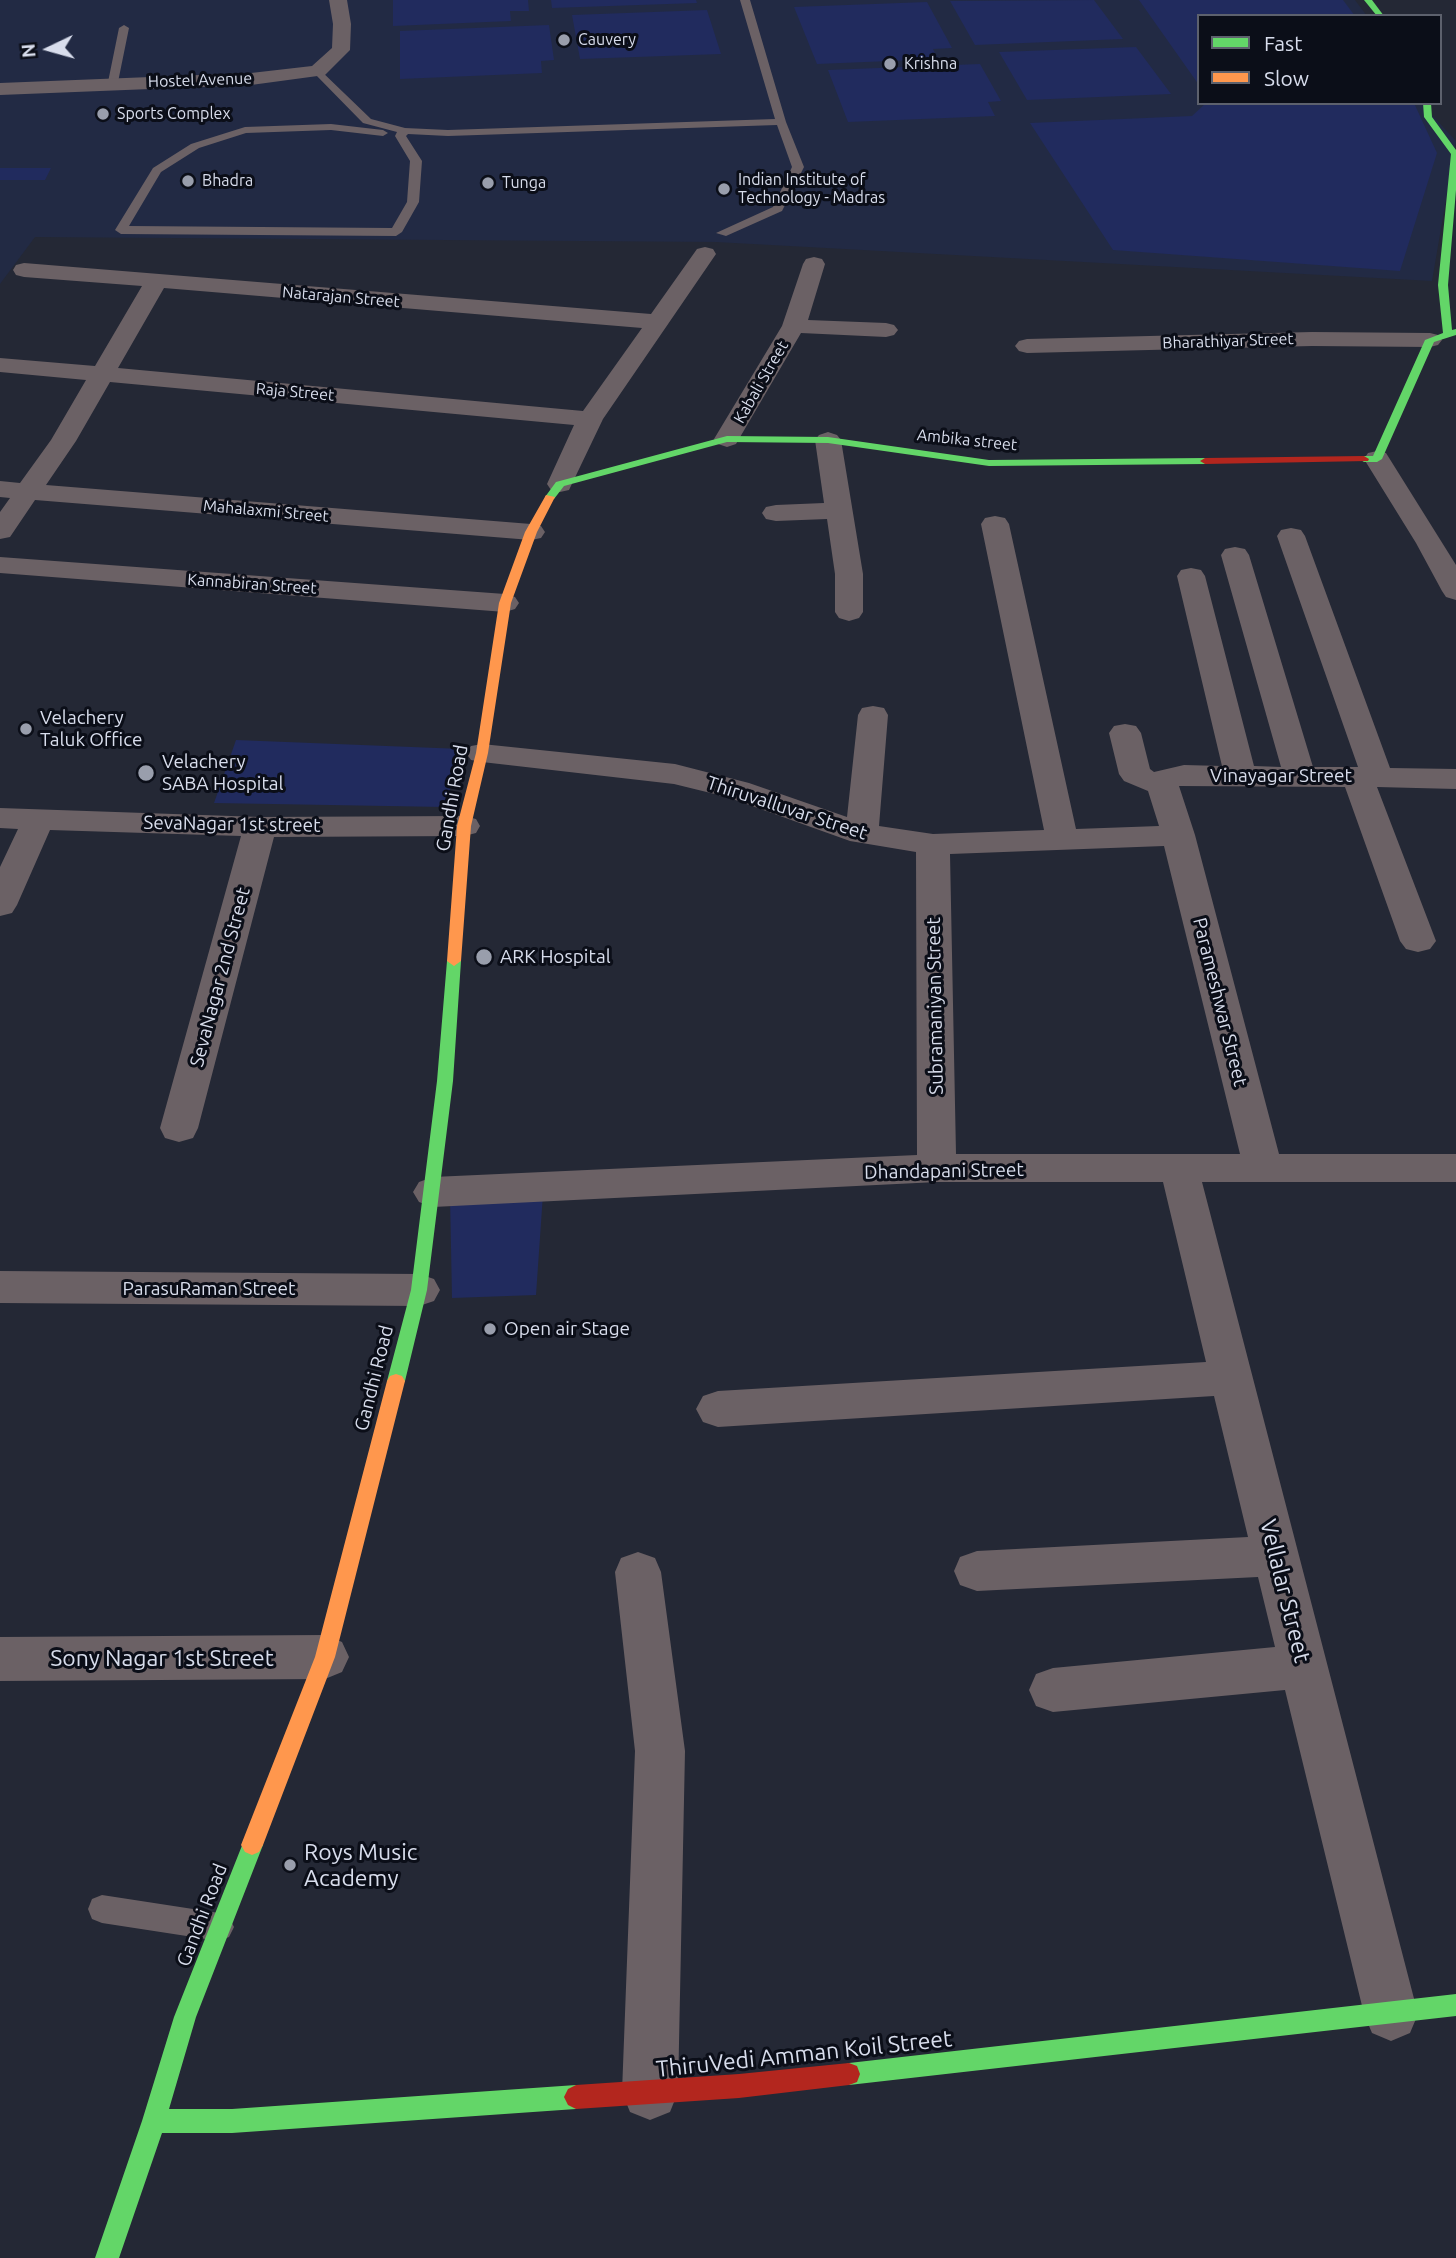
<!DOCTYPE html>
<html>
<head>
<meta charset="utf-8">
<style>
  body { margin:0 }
  #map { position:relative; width:1456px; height:2258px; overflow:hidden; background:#242835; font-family:Ubuntu,sans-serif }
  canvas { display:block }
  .legend { position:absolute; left:1197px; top:14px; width:245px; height:91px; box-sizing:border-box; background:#0b0e18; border:2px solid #5d616d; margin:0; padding:9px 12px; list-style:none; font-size:21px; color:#d8ddec }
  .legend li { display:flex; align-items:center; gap:14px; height:35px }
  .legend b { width:35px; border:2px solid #5d616d }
  .north { position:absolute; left:14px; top:14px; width:70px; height:70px; -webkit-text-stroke:5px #0b0e18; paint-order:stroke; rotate:265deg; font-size:19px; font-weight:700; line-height:28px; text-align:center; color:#d8ddec }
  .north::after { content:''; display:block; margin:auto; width:24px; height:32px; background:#d8ddec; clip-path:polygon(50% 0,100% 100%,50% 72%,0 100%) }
</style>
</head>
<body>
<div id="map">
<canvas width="1456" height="2258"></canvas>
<ul class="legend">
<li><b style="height:9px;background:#63d668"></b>Fast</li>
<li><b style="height:9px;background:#ff974d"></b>Slow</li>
</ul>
<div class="north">N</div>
</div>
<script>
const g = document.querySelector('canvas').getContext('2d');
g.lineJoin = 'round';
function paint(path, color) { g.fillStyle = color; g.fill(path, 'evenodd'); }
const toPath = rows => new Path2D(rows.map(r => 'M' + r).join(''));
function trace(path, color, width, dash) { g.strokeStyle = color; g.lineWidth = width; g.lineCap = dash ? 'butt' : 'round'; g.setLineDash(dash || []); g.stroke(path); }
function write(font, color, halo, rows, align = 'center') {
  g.font = font + ' Ubuntu,sans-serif'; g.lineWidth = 6; g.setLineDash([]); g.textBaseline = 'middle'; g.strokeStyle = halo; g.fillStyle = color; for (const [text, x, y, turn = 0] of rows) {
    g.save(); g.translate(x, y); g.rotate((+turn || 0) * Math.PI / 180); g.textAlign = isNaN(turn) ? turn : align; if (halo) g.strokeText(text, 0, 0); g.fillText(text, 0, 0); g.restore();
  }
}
const built = toPath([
  [0,0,1355,0,1367,16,1199,16,1199,103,1421,103,1456,141,1432,281,716,242,35,237,0,284]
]);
const green = toPath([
  [393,0,528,0,529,11,510,11,511,21,393,26],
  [551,0,696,0,697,3,552,8],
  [1094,0,1123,39,975,45,950,1],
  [1139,0,1343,0,1355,16,1199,16,1199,85],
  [927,2,952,48,933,49,938,59,817,64,794,7],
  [707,10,721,54,580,59,572,15],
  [549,25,554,60,541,61,542,73,400,79,400,31],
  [1136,47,1171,94,1027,100,999,52],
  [980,64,1001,101,988,102,995,116,848,122,828,70],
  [1206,103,1414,103,1437,153,1400,271,1113,250,1030,123,1192,116],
  [0,168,51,168,45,180,0,180],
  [236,740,462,749,445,807,214,803],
  [543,1194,536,1295,452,1298,450,1196]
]);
const lane = toPath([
  [740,0,750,0,786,122,804,167,782,211,726,236,716,233,773,207,792,167,777,125,448,136,408,134,406,136,422,161,419,202,402,232,396,236,121,234,115,230,153,168,191,144,245,127,331,124,383,130,388,133,383,136,331,130,246,133,199,148,161,172,129,226,392,228,407,202,410,161,395,136,397,132,363,123,314,73,314,69,318,68,371,119,405,128,448,130,775,119,740,0],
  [124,25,129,28,118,82,113,85,108,82,119,28,124,25],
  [102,1895,219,1913,229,1917,234,1927,229,1937,219,1941,102,1923,92,1919,88,1909,92,1899,102,1895]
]);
const street = toPath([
  [329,0,347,0,351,24,350,50,325,75,251,85,0,95,0,83,251,73,312,66,332,48,333,24,329,0],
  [705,247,713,249,716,254,603,419,569,490,560,492,551,490,547,484,574,425,110,382,76,441,46,485,531,524,541,526,545,532,541,538,531,540,35,500,10,537,0,539,0,512,10,498,0,497,0,481,20,483,51,440,86,380,0,372,0,358,95,366,142,286,24,277,16,275,13,270,16,265,24,263,651,314,697,249,705,247],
  [164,288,642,328,583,411,118,368,164,288],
  [814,257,822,259,825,264,808,320,886,323,894,325,898,330,894,335,886,337,801,333,736,444,727,447,718,444,714,439,782,326,803,264,806,259,814,257],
  [1312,332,1430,333,1438,335,1442,340,1438,345,1430,347,1312,346,1027,353,1019,351,1015,346,1019,341,1027,339,1312,332],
  [828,432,837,435,841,440,863,574,863,612,859,618,849,621,839,618,835,612,835,574,827,519,776,521,766,519,762,513,766,507,776,505,824,503,815,440,819,435,828,432],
  [1377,451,1386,453,1456,565,1456,600,1446,597,1442,591,1416,543,1364,459,1368,453,1377,451],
  [995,516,1005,518,1009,524,1076,829,1159,826,1148,791,1124,781,1119,774,1109,733,1114,726,1125,724,1136,726,1141,733,1150,769,1154,772,1184,765,1222,766,1177,576,1181,570,1191,568,1201,570,1205,576,1254,766,1281,767,1221,555,1225,549,1235,547,1245,549,1249,555,1313,767,1358,767,1277,536,1281,530,1291,528,1301,530,1305,536,1390,768,1456,769,1456,789,1377,787,1436,941,1430,949,1418,952,1406,949,1400,941,1345,787,1179,786,1195,835,1279,1154,1456,1154,1456,1182,1202,1182,1418,2014,1410,2033,1391,2041,1372,2033,1364,2014,1285,1690,1053,1712,1036,1706,1029,1690,1036,1674,1053,1668,1275,1647,1258,1577,977,1591,960,1585,954,1571,960,1557,977,1551,1248,1537,1214,1396,718,1427,703,1422,696,1409,703,1396,718,1391,1206,1362,1163,1182,937,1182,433,1207,419,1202,413,1192,419,1182,433,1177,917,1155,916,852,850,841,727,797,674,784,482,762,471,760,466,753,471,746,482,744,675,764,749,783,847,817,858,715,862,708,873,706,884,708,888,715,879,826,933,834,1044,830,981,524,985,518,995,516],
  [1164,846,1240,1154,956,1154,950,854,1164,846],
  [0,557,505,594,515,597,519,603,515,609,505,612,0,573,0,557],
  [0,808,260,817,464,816,476,819,480,826,476,833,464,836,274,837,198,1128,193,1138,179,1142,165,1138,160,1128,241,836,50,830,17,905,12,913,0,916,0,867,18,829,0,828,0,808],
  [0,1271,419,1274,434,1279,440,1290,434,1301,419,1306,0,1303,0,1271],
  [638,1552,655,1558,661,1572,685,1751,678,2092,670,2112,650,2120,630,2112,622,2092,635,1751,615,1572,621,1558,638,1552],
  [325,1635,342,1642,349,1657,342,1672,325,1679,0,1681,0,1637,325,1635]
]);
const fast = toPath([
  [1364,0,1372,0,1384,16,1377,16,1364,0],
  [1423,103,1431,103,1432,117,1456,150,1456,190,1448,285,1452,330,1456,329,1456,335,1434,342,1382,459,1377,462,1364,462,1359,459,1364,456,1373,456,1425,340,1443,333,1438,285,1451,154,1424,117,1423,103],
  [727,436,828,437,989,460,1205,458,1210,461,1205,464,989,466,828,443,727,442,564,486,554,499,545,497,556,482,727,436],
  [454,956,461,961,453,1081,427,1290,405,1381,402,1386,396,1388,390,1386,387,1381,411,1290,437,1081,447,961,454,956],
  [252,1835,259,1838,263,1845,196,2017,169,2109,232,2109,576,2085,584,2089,588,2097,584,2105,576,2109,232,2133,162,2133,119,2258,95,2258,142,2121,174,2017,245,1838,252,1835],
  [1456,1994,1456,2016,849,2085,841,2082,838,2074,841,2066,849,2063,1456,1994]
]);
const slow = toPath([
  [546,495,555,497,537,532,511,603,488,753,471,826,461,961,454,966,447,961,457,826,476,753,499,603,525,532,546,495],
  [396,1374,402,1376,405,1381,335,1657,263,1845,259,1852,252,1855,245,1852,241,1845,315,1657,387,1381,390,1376,396,1374]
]);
const jam = toPath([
  [1364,456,1369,459,1368,461,1205,464,1200,461,1205,458,1364,456],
  [849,2063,857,2066,860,2074,857,2082,849,2085,739,2098,576,2109,568,2105,564,2097,568,2089,576,2085,739,2074,849,2063]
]);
const markers = [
  [564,40,7,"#999eac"],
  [890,64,7,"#999eac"],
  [103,114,7,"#999eac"],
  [188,181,7,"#999eac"],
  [488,183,7,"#999eac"],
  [724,189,7,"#999eac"],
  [26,729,7,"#999eac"],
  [146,773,9,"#999eac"],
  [484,957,9,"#999eac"],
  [490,1329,7,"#999eac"],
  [290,1865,7,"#999eac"]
];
const farPoinames = [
  ["Cauvery",578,40],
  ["Krishna",904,64],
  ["Sports Complex",117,114],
  ["Indian Institute of",738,180],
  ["Technology - Madras",738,198],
  ["Bhadra",202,181],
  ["Tunga",502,183]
];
const farStreetnames = [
  ["Hostel Avenue",200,80,-2],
  ["Natarajan Street",341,297,5],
  ["Bharathiyar Street",1228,341,-2],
  ["Kabali Street",761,382,-60],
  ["Raja Street",295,392,5],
  ["Ambika street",967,440,6],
  ["Mahalaxmi Street",266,511,5],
  ["Kannabiran Street",252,584,4]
];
const poiNames = [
  ["Velachery",40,718],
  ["Taluk Office",40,740],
  ["Velachery",162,762],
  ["SABA Hospital",162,784],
  ["ARK Hospital",500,957],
  ["Open air Stage",504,1329]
];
const streetNames = [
  ["Vinayagar Street",1281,776],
  ["Gandhi Road",452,798,-80],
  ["Thiruvalluvar Street",787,808,18],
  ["SevaNagar 1st street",232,824,1],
  ["SevaNagar 2nd Street",220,977,-75],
  ["Parameshwar Street",1220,1002,76],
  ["Subramaniyan Street",935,1006,-91],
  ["Dhandapani Street",944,1171,-1],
  ["ParasuRaman Street",209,1289],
  ["Gandhi Road",374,1378,-76],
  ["Gandhi Road",202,1915,-69]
];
const nearStreetnames = [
  ["Vellalar Street",1285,1591,76],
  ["Sony Nagar 1st Street",162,1658],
  ["ThiruVedi Amman Koil Street",804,2054,-6]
];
const nearPoinames = [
  ["Roys Music",304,1852],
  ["Academy",304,1878]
];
paint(built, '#222a44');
paint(green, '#212b5e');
paint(lane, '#6b6165');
paint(street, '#6b6165');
paint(fast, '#63d668');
paint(slow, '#ff974d');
paint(jam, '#b3261e');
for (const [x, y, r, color] of markers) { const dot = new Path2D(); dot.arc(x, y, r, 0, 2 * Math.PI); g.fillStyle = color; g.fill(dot); trace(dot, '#0b0e18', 2.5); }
write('16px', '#d8ddec', '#0b0e18', farPoinames, 'left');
write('16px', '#d8ddec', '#0b0e18', farStreetnames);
write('19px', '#d8ddec', '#0b0e18', poiNames, 'left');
write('19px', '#d8ddec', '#0b0e18', streetNames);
write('23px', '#d8ddec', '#0b0e18', nearStreetnames);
write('23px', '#d8ddec', '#0b0e18', nearPoinames, 'left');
</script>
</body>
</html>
